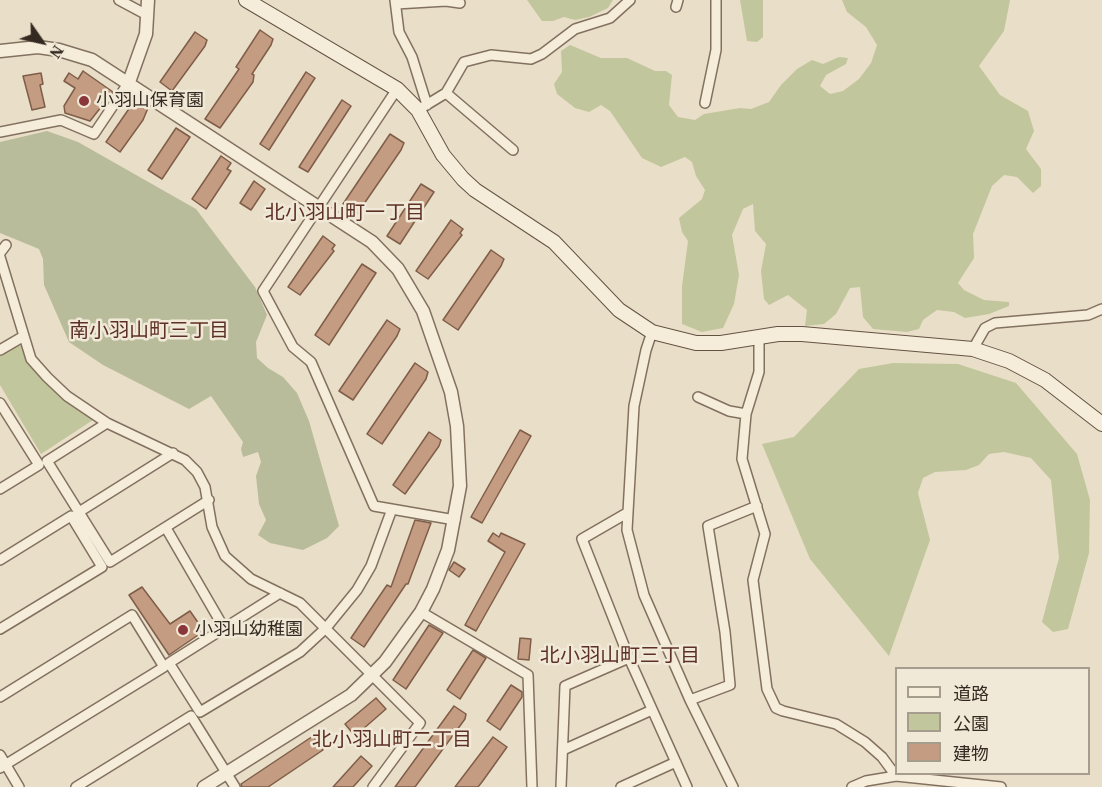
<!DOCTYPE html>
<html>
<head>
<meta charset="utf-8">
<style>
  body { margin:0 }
  #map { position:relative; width:1102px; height:787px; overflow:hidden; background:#e9dec8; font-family:"Source Serif 4","Noto Sans JP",serif }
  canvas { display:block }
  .legend { position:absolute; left:895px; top:667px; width:195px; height:108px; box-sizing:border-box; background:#f1e9d7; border:2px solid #a69d8e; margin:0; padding:8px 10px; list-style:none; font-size:18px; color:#352a21 }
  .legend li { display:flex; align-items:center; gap:12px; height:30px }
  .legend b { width:30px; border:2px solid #a69d8e }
  .north { position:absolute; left:12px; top:12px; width:60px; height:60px; -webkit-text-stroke:4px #f1e9d7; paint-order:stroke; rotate:124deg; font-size:16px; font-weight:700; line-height:24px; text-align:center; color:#352a21 }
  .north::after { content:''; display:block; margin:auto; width:21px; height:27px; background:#352a21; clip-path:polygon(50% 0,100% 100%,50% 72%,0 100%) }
</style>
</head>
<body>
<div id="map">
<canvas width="1102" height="787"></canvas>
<ul class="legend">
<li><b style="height:8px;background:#f5ecda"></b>道路</li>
<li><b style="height:16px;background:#c2c69d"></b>公園</li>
<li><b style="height:16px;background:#c39c82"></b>建物</li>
</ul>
<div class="north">N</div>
</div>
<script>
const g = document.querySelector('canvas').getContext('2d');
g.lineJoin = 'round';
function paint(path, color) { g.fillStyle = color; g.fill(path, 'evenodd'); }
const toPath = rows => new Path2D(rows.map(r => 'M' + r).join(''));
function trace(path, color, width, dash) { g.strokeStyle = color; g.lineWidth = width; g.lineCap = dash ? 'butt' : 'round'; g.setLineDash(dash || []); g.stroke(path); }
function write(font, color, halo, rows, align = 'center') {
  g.font = font + ' "Source Serif 4","Noto Sans JP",serif'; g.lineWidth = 5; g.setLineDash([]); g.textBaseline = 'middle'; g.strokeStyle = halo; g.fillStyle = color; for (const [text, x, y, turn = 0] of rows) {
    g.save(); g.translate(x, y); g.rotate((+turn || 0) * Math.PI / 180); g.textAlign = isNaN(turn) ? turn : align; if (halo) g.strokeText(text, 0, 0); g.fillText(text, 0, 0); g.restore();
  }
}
const green = toPath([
  [527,0,613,0,608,8,589,17,575,20,564,17,553,21,542,21],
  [740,0,763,0,763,37,757,42,747,41],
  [842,0,1010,0,1004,31,979,66,1000,95,1028,111,1034,131,1026,149,1041,169,1041,186,1033,193,1017,177,1004,175,992,186,973,234,974,258,958,283,964,290,984,300,1009,302,1009,306,989,314,965,318,954,312,937,310,923,320,919,329,907,332,873,329,863,317,860,287,850,288,836,314,824,324,805,326,807,310,788,295,769,305,764,299,761,271,766,244,755,231,753,204,743,209,732,235,739,275,734,304,723,328,702,332,682,324,682,286,688,241,682,232,679,218,702,199,705,190,696,176,692,162,685,157,661,167,642,158,610,111,601,105,589,112,575,108,557,94,554,84,562,72,561,51,570,45,601,58,627,58,655,71,666,71,672,75,669,105,678,117,695,120,704,114,740,108,751,109,769,102,781,85,797,69,812,60,823,64,839,57,848,58,846,64,826,75,820,86,830,94,843,91,859,79,871,63,877,45,866,27,847,12],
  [14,344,21,346,27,362,30,361,96,418,41,454,0,385,0,354],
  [893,363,958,364,1016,383,1077,454,1090,500,1089,553,1068,629,1053,632,1042,622,1059,558,1051,480,1031,458,1004,452,989,454,979,465,966,470,935,472,923,478,918,493,930,540,889,656,810,559,762,444,794,437,859,369]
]);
const cemetery = toPath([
  [47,131,78,142,196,209,255,287,267,315,256,342,257,358,268,368,283,377,297,393,309,421,339,526,327,538,303,550,270,543,258,535,266,520,259,504,256,476,261,462,258,452,243,457,241,449,243,442,211,396,189,409,103,365,69,342,44,285,43,259,39,249,0,233,0,142]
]);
const building = toPath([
  [260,30,273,39,271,45,252,74,254,75,253,82,220,128,205,119,239,69,236,67,260,30],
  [195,32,207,40,205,46,172,91,160,82,195,32],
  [83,71,113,92,90,121,65,113,64,106,75,88,64,81,69,73,78,79,83,71],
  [306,72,315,78,269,150,260,144,306,72],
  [41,73,43,84,40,85,45,107,32,110,23,76,41,73],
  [135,100,148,108,143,120,120,152,106,142,135,100],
  [342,100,351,106,308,172,299,167,342,100],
  [176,128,190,137,162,179,148,170,176,128],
  [390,134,404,143,401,150,357,214,343,204,390,134],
  [221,156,231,163,227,169,231,171,206,209,192,199,221,156],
  [254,181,265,189,251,210,240,203,254,181],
  [421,184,434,192,400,244,387,236,421,184],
  [451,220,463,229,460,233,462,235,428,279,416,271,451,220],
  [323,236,335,245,332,249,334,251,300,295,288,287,323,236],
  [491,250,504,259,501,266,458,330,443,320,491,250],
  [362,264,376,273,329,345,315,335,362,264],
  [387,320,400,329,397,336,353,400,339,391,387,320],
  [415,363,428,372,426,379,382,444,367,434,415,363],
  [520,430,531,436,482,523,471,517,520,430],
  [429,432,441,440,439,446,405,494,393,485,429,432],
  [415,520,431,523,408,584,406,584,364,647,351,638,387,585,391,587,415,520],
  [493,533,499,537,501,533,525,544,476,631,465,625,505,552,488,541,493,533],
  [454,562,465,569,459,577,449,570,454,562],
  [142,587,170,624,190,611,204,631,169,655,129,595,142,587],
  [429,625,443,633,406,689,393,680,429,625],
  [520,638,531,639,529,660,518,659,520,638],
  [473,650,486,658,460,699,447,690,473,650],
  [511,685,522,692,522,697,500,730,487,721,511,685],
  [376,698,386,709,355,736,345,724,376,698],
  [454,706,466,714,465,719,415,787,395,787,454,706],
  [313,736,323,750,268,787,242,787,241,784,313,736],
  [493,737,507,747,482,782,478,787,455,787,493,737],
  [361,756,372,766,353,787,333,787,361,756]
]);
const minor = toPath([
  [119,0,147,15],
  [395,0,399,32,412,57,427,105],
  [396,4,446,1,460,3],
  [676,7,678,0],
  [397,89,263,291,293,347,311,362,374,506,455,520],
  [446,93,513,150],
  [705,103,716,50,716,0],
  [418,110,446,93,464,62,491,55,531,59,542,54,575,29,610,18,630,0],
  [0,132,61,120,94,134,129,82],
  [0,253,6,245],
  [0,257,31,359,47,377,67,396,107,423,185,460,197,472,205,487,212,527,225,556,251,579,300,603,420,723,373,787],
  [652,332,646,350,634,406,627,530,644,595,690,700,733,787],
  [759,336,759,372,746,414,742,459,765,534,753,580,767,689,776,708,783,711,836,724,865,742,882,757,896,776],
  [973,349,985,328,995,323,1088,315,1102,309],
  [0,350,24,336],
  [698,397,729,411,746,414],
  [0,403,39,465,0,489],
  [107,423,47,461,110,562,209,500],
  [79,512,173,453],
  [627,513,582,539,629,658,687,787],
  [166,528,224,628],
  [0,560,71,516,102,567,0,629],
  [280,593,169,663,200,712,300,652,326,628,357,590,371,566,392,509],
  [421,612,528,675,532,787],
  [0,697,132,615,164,667,0,768],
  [690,700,730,685,725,632,708,526,757,506],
  [563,750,652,710],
  [0,755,19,787],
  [76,787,191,716,235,787],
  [561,787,565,686,629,658],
  [621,787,676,762],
  [852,787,866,781,896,776,1001,787]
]);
const tertiary = toPath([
  [0,51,38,47,59,50,92,60,372,242,398,269,423,311,451,392,457,426,460,486,448,550,433,589,421,612,385,662,351,695,204,787],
  [129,82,146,34,148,0]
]);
const secondary = toPath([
  [246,0,397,89,418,110,443,155,463,179,475,190,554,242,619,310,652,332,696,343,721,343,778,334,802,334,973,349,1009,361,1045,380,1102,424]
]);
const markers = [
  [84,101,6,"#8b3639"],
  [183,630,6,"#8b3639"]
];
const poiNames = [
  ["小羽山保育園",96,101],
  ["小羽山幼稚園",195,630]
];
const neighbourhoodNames = [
  ["北小羽山町一丁目",345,214],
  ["南小羽山町三丁目",149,332],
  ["北小羽山町三丁目",620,657],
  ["北小羽山町二丁目",392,741]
];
paint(green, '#c2c69d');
paint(cemetery, '#b9bc9b');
paint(building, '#c39c82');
trace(building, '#7f5d48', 1.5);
trace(minor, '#83715f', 12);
trace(tertiary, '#83715f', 15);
trace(secondary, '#655342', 16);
trace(minor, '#f5ecda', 9);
trace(tertiary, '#f5ecda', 12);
trace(secondary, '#f5ecda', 14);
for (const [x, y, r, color] of markers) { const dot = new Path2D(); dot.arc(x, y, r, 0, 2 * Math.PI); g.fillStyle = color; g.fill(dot); trace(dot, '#f1e9d7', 2); }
write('18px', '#352a21', '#f1e9d7', poiNames, 'left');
write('20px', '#5d3025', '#f1e9d7', neighbourhoodNames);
</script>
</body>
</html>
